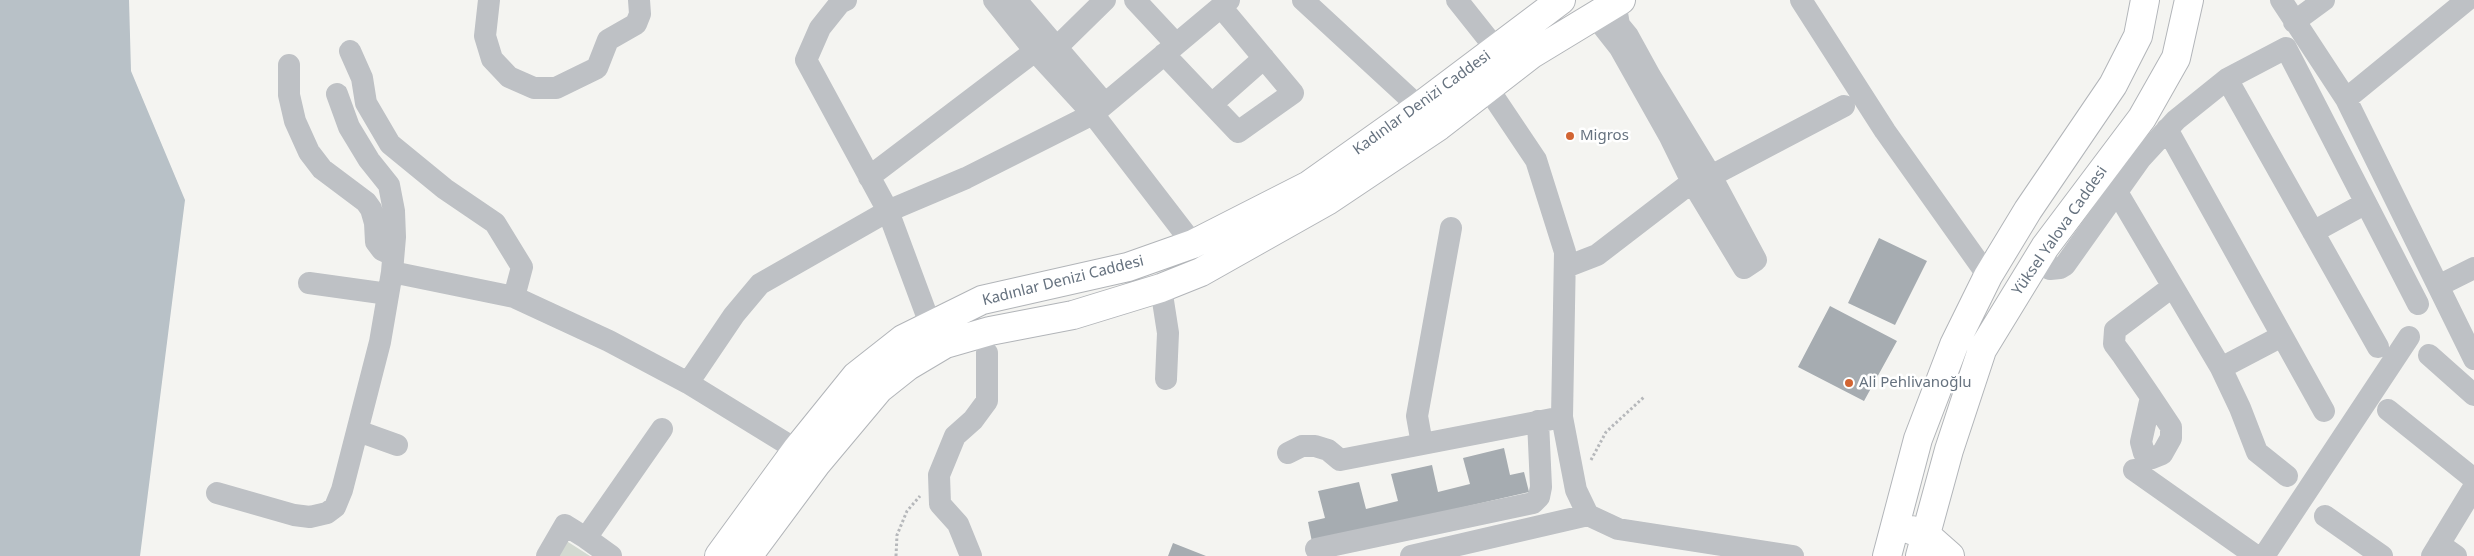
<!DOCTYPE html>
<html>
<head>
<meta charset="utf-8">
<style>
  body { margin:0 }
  canvas { display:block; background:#f4f4f1 }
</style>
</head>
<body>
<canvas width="2474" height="556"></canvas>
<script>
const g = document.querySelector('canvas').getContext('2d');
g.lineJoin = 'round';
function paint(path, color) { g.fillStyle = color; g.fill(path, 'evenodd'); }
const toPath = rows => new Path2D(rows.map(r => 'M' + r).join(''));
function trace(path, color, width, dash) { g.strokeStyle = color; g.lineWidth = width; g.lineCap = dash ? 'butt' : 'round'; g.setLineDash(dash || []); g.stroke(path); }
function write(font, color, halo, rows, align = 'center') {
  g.font = font + ' "Noto Sans",sans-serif'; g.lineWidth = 5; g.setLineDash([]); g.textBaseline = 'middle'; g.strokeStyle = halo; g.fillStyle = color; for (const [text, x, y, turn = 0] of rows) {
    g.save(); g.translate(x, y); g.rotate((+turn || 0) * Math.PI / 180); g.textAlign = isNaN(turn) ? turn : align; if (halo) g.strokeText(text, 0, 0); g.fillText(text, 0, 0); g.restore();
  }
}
const green = toPath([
  [565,540,590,556,555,556]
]);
const water = toPath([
  [0,0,129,0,131,71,185,200,140,556,0,556]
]);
const building = toPath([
  [1879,238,1927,261,1895,325,1848,303],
  [1830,306,1897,341,1864,401,1798,367],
  [1504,448,1510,475,1524,472,1529,492,1312,542,1308,522,1325,518,1318,491,1359,482,1366,509,1398,501,1391,474,1432,465,1438,492,1470,484,1463,458],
  [1173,543,1206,556,1168,556]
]);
const path = toPath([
  [1591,460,1606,432,1644,397],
  [896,556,897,535,907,511,920,496]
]);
const minor = toPath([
  [489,0,485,36,492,59,509,77,534,88,556,88,597,68,608,40,636,24,640,14,639,0],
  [846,0,840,3,820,28,806,60,888,211,930,324],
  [994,0,1035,51,1093,114,1193,244],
  [1016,0,1105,104],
  [1135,0,1176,44],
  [1303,0,1431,118],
  [1457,0,1496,49],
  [1801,0,1885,131,1988,276],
  [2281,0,2346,99,2474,359],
  [1594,15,1620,48,1669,135,1692,182,1744,268,1756,260,1711,176,1650,76,1628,36,1619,25,1617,13,1620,1],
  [2294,22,2324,0],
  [1056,48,1105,0],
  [350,51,362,78,366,103,390,144,445,189,495,223,522,267,514,297],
  [1164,54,1238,132,1293,93,1221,7],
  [289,65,289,95,295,121,309,152,322,169,366,202,371,209,375,223,376,242,382,250,393,255],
  [2227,79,2378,347],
  [1487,87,1536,160,1565,252,1562,417,1576,490,1588,515,1618,529,1793,556],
  [2346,99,2467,0],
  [1212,104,1264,58],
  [2167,129,2324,411],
  [869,177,1035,51],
  [2117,192,2221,368,2240,408,2257,452,2287,476],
  [2313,232,2366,203],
  [2035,262,2050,269,2060,268,2065,265,2141,158,2176,120,2227,79,2286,48,2418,304],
  [1566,267,1597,255,1692,182,1711,176,1844,106],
  [392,272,514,297,609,341,688,383,810,458],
  [309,283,388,294],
  [2438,286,2474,268],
  [1161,288,1168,333,1166,379],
  [2429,355,2474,395],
  [2221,368,2282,336],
  [688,383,734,315,760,284,888,211,966,178,1093,114,1229,0],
  [2151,397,2141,442,2144,453,2152,458,2162,454,2171,438,2171,427,2151,397,2123,356,2114,344,2115,330,2172,287],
  [2388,410,2474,479],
  [358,431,397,445],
  [1422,444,1417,416,1451,228],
  [1288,453,1302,446,1315,446,1328,450,1340,460,1552,419],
  [2134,470,2256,556],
  [217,493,294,515,310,517,327,513,335,507,342,490,380,342,392,272,395,237,394,211,389,185,369,160,349,127,337,94],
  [2325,516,2382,556],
  [2439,544,2456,556],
  [1316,549,1533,503,1539,497,1541,487,1538,421],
  [547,556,565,525,586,538],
  [611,556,586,538,662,429],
  [971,556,958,524,940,504,939,475,955,436,973,420,987,401,987,353],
  [1411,556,1588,515],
  [2264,556,2409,337],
  [2432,556,2474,487]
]);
const major = toPath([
  [1911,530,1924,533,1950,556],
  [719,556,797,449,856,376,903,339,982,300,1128,267,1193,244,1309,185,1419,107,1561,0],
  [748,556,817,463,879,389,908,366,945,344,990,331,1073,315,1161,288,1201,272,1327,201,1439,126,1532,54,1621,0],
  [1887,556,1918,439,1954,345,1988,276,2028,210,2113,85,2138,36,2145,0],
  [1920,556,1949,450,1982,350,2045,247,2142,118,2176,58,2189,0]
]);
const markers = [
  [1570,136,5,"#d26533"],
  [1849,383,5,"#d26533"]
];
const streetNames = [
  ["Kadınlar Denizi Caddesi",1422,103,-36],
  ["Yüksel Yalova Caddesi",2060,231,-55],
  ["Kadınlar Denizi Caddesi",1063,281,-14]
];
const poiNames = [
  ["Migros",1580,136],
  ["Ali Pehlivanoğlu",1859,383]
];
paint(green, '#d3d9d1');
paint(water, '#b8c1c7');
paint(building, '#a6acb1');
trace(major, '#b2b5b9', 30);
trace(path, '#b6b8bb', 3, [2.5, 2.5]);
trace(minor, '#bec1c5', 22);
trace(major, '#fff', 28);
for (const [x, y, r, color] of markers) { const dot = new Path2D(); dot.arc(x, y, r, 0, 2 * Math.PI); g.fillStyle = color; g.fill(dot); trace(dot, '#fff', 2); }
write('15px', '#66727f', '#fff', streetNames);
write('15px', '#66727f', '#fff', poiNames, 'left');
</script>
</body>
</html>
